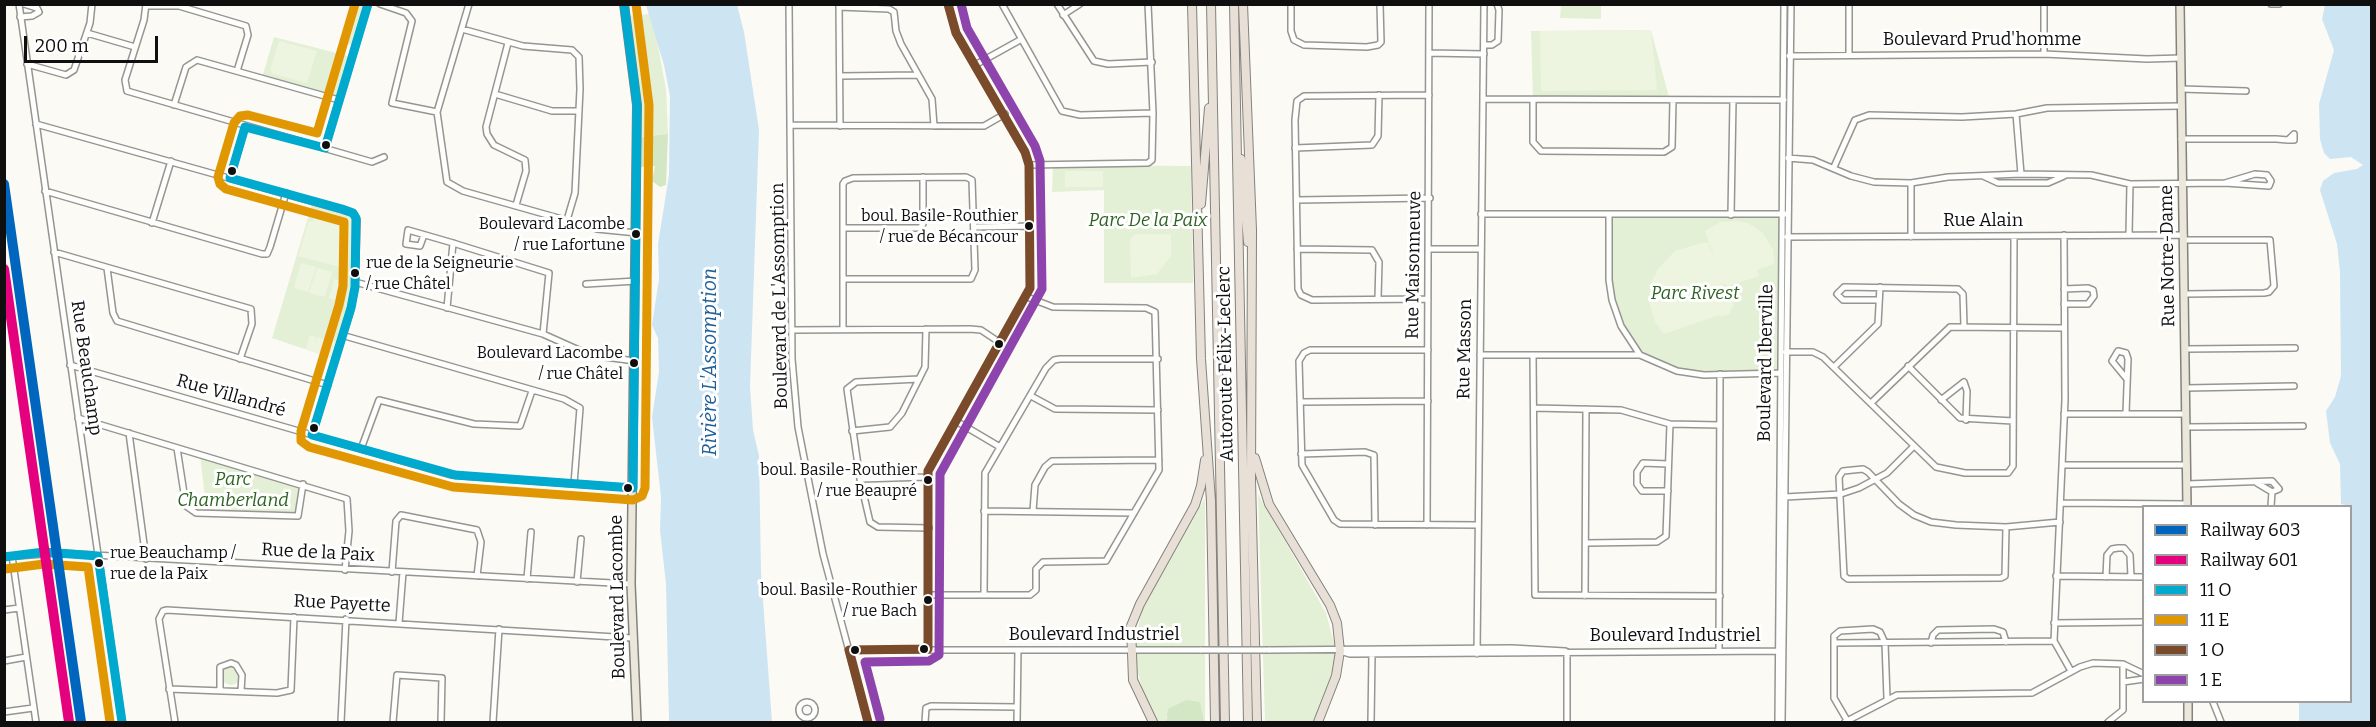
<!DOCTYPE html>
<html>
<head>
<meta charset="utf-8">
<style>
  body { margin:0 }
  #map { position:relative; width:2376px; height:727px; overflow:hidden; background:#fbfaf4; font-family:Bitter,serif }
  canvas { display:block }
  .frame { position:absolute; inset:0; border:6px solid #0f0f0f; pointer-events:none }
  .legend { position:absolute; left:2142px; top:505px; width:210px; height:198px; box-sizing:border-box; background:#fff; border:2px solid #9f9f9f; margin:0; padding:8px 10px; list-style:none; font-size:18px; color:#0f0f0f }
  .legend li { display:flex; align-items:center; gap:12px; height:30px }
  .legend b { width:30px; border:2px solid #9f9f9f }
  .scale { position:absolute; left:24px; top:36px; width:134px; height:27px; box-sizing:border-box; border:3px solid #0f0f0f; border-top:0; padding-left:8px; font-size:18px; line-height:21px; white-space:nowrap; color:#0f0f0f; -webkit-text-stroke:4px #fff; paint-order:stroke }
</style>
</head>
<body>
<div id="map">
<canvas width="2376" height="727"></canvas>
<div class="frame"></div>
<ul class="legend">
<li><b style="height:8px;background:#0065bd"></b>Railway 603</li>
<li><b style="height:8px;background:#e5007d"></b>Railway 601</li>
<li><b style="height:8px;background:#00a9ce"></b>11 O</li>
<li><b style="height:8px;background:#e09702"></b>11 E</li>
<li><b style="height:8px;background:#7a4b2a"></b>1 O</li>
<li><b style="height:8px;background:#8e44ad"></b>1 E</li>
</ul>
<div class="scale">200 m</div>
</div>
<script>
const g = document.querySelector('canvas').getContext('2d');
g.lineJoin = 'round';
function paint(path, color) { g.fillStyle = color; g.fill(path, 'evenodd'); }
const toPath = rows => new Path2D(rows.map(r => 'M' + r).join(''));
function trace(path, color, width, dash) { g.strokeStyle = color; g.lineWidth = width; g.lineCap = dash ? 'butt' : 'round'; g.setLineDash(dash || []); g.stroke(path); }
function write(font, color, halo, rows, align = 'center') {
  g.font = font + ' Bitter,serif'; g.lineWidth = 6; g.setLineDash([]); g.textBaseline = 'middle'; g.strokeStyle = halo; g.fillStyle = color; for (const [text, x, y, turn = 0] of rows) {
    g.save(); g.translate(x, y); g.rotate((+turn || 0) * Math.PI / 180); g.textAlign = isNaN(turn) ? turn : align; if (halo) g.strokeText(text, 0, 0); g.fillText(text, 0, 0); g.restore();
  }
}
const green = toPath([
  [355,4,365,5,353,43,348,45,345,39],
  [1561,5,1601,5,1601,19,1560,18],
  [652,14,666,89,668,134,637,137,626,16],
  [1651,30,1669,97,1533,100,1531,31],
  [274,37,352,57,339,100,262,78],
  [1053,165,1191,166,1193,283,1104,283,1104,190,1052,192],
  [313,201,356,217,355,288,337,360,272,338],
  [1783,214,1780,373,1704,375,1677,371,1647,359,1635,348,1622,327,1609,281,1609,215],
  [200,455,303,484,300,513,207,514],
  [1258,494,1326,613,1334,643,1336,663,1333,678,1315,722,1265,722],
  [1205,498,1205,722,1166,716,1166,722,1158,722,1144,695,1136,666,1136,637,1142,610],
  '221 675a10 10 0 1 1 20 0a10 10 0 1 1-20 0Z'
]);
const forest = toPath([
  [668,134,666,185,660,187,652,181,655,166,641,167,640,137],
  [1186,700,1200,702,1204,722,1166,722,1168,709]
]);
const pitch = toPath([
  [1651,30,1657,90,1541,91,1540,31],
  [279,41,317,51,307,83,273,74,270,70],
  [1065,171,1103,171,1103,187,1065,187],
  [317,211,334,215,331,226,334,215,351,219,347,269,298,256,309,221,313,222],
  [1736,221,1748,223,1763,233,1773,250,1774,264,1757,270,1759,276,1728,286,1722,283,1727,298,1732,297,1734,305,1729,314,1720,317,1719,315,1664,334,1655,322,1649,301,1652,281,1658,269,1675,251,1701,243,1708,243,1716,263,1705,231,1720,222],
  [1135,234,1171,234,1171,256,1157,274,1131,278,1130,239],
  [301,263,316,267,308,292,294,288],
  [317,268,332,272,325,297,309,293],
  [334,279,346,282,341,302,329,298],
  [310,335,316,337,313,349,317,337,329,340,326,355,330,341,336,342,331,358,306,349]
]);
const water = toPath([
  [646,5,737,5,744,32,759,130,750,387,753,430,759,456,761,573,772,722,669,722,666,584,660,530,661,497,652,417,659,372,658,338,652,325,659,279,658,244,669,175,670,96,664,65],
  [2325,5,2371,5,2371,722,2299,721,2299,702,2350,702,2350,506,2341,504,2340,464,2330,443,2326,411,2335,397,2341,376,2340,272,2337,244,2320,190,2323,181,2334,173,2357,169,2363,165,2351,157,2330,159,2324,153,2320,139,2319,104,2334,50,2322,19]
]);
const minor = toPath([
  [19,4,122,722],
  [146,4,144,20,125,80,127,91,372,162,384,157],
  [380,4,406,13,412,21,392,103,437,112],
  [469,4,437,112,447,182,463,191,597,229,637,233],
  [789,4,792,359,798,427,823,554,868,722],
  [839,4,840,126],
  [1002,4,1062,111,1080,115,1153,113],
  [1057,4,1094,61,1108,64,1152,62],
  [1291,4,1291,31,1294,40,1304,45,1367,47,1378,45,1381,42,1380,4],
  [1849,4,1849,55],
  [2271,4,2279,4],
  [146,6,179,6,246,26,248,35,237,71],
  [839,7,889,9,894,12,896,31,901,44,932,99,934,126],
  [1063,15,1080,4],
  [20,17,32,16,39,12,37,8,24,4],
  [462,29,523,46,572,50,579,57,580,89,575,193,567,220],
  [87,33,135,47],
  [508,43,486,127,487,134,494,145,525,160,526,171,516,205],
  [1484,45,1492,45,1498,41,1499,10,1497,4],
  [1429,53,1484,54],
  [2044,54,2044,4],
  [1789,56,2044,54,2147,59,2181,58],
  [27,64,66,75,74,70,90,23,92,4],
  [975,65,1020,40],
  [840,76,918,75],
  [2181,89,2246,91],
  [495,94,552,111,579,111],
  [1483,99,1784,100],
  [1533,100,1533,142,1541,151,1664,152,1672,147,1673,100],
  [174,105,186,67,197,60,339,100],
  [2016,114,2021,174],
  [36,124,353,213,357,220,355,287,351,308,312,435],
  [791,125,984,126,1005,114],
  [2181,139,2276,139,2288,140,2294,140,2294,134,2288,140],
  [325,148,368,4],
  [1295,148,1372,145,1378,136,1379,95],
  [1788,158,1813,160,1851,176,1874,182,1911,183,1948,177,2021,174,2091,175,2130,184,2225,183],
  [1029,165,1148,163,1152,160,1153,113,1148,4],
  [1834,167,1855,120,1869,115,1962,117,2016,114,2047,108,2181,106],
  [2255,174,2267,175,2271,181,2269,186,2225,183,2255,174],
  [1983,176,1998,183,2048,183,2064,176],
  [230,178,245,127],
  [1911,183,1911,237],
  [45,191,262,254,267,254,270,247,286,193],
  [1297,200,1430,198],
  [1481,214,1785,214],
  [1609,215,1609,280,1612,300,1621,326,1640,355,1677,371,1704,375,1780,373],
  [1731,215,1733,100],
  [152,223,171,161],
  [975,227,1029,226],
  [843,228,920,228,923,224,923,177],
  [424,235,420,246,406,244,408,230,453,243,549,273,543,334],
  [2064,235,2065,400,2054,641,2071,671],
  [2129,235,2130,184],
  [1787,237,2184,235],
  [2184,240,2270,240,2274,286,2269,292,2264,293,2185,294],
  [1297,249,1372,250,1379,262,1378,298],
  [1429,249,1481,249],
  [54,252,251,309,252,324,240,359],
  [107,268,113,313,117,321,328,385],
  [843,279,971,279,975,270,972,180,966,177,853,178,845,181,843,184,843,329],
  [355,282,543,334,590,355,635,361],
  [586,284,636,281],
  [1428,299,1312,300,1301,295,1298,289,1295,120,1297,101,1304,96,1429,95],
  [1879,300,1843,300,1837,294,1844,287,1958,289,1963,294,1964,326],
  [2064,304,2088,304,2094,296,2093,290,2088,288,2064,289],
  [447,308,453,243],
  [792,330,970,329,981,330,999,342],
  [345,336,564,399,580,408,574,484],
  [2185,349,2295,348],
  [1428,350,1310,350,1304,353,1299,361,1302,465,1334,520,1340,524,1478,525],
  [1786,352,1813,352,1823,357,1936,467,1965,473,2008,473,2013,466,2014,236],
  [1480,355,1640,355],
  [1533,355,1535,595,1720,596],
  [70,365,451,475,633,488],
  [1835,366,1878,324,1880,287],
  [1908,366,1960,418,2013,421],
  [2126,378,2112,361,2118,351,2126,353,2128,359,2126,413],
  [919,379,856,382,847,389,860,479,870,522,878,527,929,528],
  [2186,388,2294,386],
  [1031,396,1055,409,1158,410],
  [1941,400,1964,382,1967,391,1966,420],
  [1301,402,1428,401],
  [1871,403,1950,327,2064,328],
  [1534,408,1621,410,1670,424,1720,425],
  [2064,414,2186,414],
  [78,418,347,499,349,531,345,570],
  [956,421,1000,447],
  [2187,427,2303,426],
  [852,431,890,427,902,413,925,367,926,329],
  [129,433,146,559],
  [177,448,186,506,196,513,298,516,303,484],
  [361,449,379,400,474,424,520,426,532,391],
  [1301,454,1365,452,1374,455,1375,525],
  [1668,464,1643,463,1637,472,1637,484,1642,491,1668,491],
  [2063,465,2187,465],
  [860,479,927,477],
  [2257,483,2272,492],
  [2187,484,2272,481,2279,489,2272,492],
  [1785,497,1841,494,1859,488,1887,473,1913,447],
  [2061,503,2187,504],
  [2271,506,2272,492],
  [984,511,1134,513],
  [1033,511,1035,485,1045,467,1052,461,1159,460],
  [1427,525,1429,4],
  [2006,527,2005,576,2001,578,1848,579,1844,576,1839,477,1843,471,1863,469,1868,472,1899,504,1914,515,1931,522,1956,525,2006,527,2060,522],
  [1587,543,1657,542,1666,536,1670,424],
  [12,556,36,722],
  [4,557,57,553,631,584],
  [392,572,396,521,401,515,477,530,481,542,477,576],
  [2056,576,2144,577],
  [2106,577,2107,555,2112,549,2118,548,2124,548,2130,555,2131,577],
  [527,579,531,532],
  [577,582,581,539],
  [929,595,1030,595,1036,590,1036,569,1043,562,1106,561,1159,470,1155,312,1146,308,1053,307,1027,297],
  [984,595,985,473,1046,368,1054,360,1060,359,1158,359],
  [1585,596,1586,409],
  [4,610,19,608],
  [399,623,403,572],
  [2054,623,2144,622],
  [1834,643,2054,641],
  [1931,643,1933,635,1938,630,1994,629,2003,632,2006,642],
  [928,649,928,471,1030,288,1029,165,1025,152,956,33,948,4],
  [849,650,1201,650],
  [1269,650,1512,648,1565,651],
  [1340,651,1350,654,1778,651],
  [1719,651,1720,374],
  [1567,652,1567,722],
  [1477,654,1484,4],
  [4,661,26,657],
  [2123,682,2144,679],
  [169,689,277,693,291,690,294,617],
  [220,690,220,667,231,663,236,665,242,675,241,691],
  [2213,702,2221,722],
  '799 710a8 8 0 1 1 16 0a8 8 0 1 1-16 0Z',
  [4,712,33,708],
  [175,722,159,619,163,611,167,610,632,638],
  [341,722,346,619],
  [393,722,397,675,442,678,441,722],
  [493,722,499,629],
  [925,722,926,708,931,706,1017,707],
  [1017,722,1018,650],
  [1371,722,1372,654],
  [1778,722,1784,4],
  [1782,722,1791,4],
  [1845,722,1897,695,2032,693,2080,667,2093,663,2123,664,2144,674],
  [1848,722,1834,698,1834,636,1840,631,1873,629,1880,632,1885,643,1887,698],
  [2108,722,2123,710,2123,664]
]);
const major = toPath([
  [624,4,637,105,631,584,637,722],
  [2180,4,2187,506],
  [2188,722,2188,702]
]);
const highway = toPath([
  [1192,4,1201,359,1211,501,1215,722],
  [1211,4,1225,722],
  [1234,4,1248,722],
  [1243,4,1252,230,1251,479,1257,722],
  [1241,159,1248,242],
  [1201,204,1209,108],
  [1255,458,1269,504,1330,605,1337,623,1340,651,1336,676,1318,722],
  [1153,722,1133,680,1131,626,1140,604,1195,505,1201,486,1205,460]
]);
const minorBridge = toPath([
  [1201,650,1269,650]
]);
const bus1 = toPath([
  [368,4,325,148,245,127,230,178,342,209,353,213,356,218,355,287,351,308,312,435,455,475,633,488,637,105,624,4],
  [4,557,44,552,98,556,122,722]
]);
const bus2 = toPath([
  [355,4,317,133,248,115,240,116,234,123,218,177,220,184,226,189,344,222,343,286,339,305,301,431,301,441,309,447,453,487,633,500,642,496,645,488,649,105,636,4],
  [5,569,44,564,88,567,110,722]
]);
const bus3 = toPath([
  [868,722,849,650,928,649,928,471,1030,288,1029,165,1025,152,956,33,948,4]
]);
const bus4 = toPath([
  [880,719,865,662,929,661,939,655,940,474,1042,289,1040,161,1035,146,967,28,961,4]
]);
const rail1 = toPath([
  [4,184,81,722]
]);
const rail2 = toPath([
  [4,269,69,722]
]);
const markers = [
  [326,145,5,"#0f0f0f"],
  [232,171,5,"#0f0f0f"],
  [1029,226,5,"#0f0f0f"],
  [636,234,5,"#0f0f0f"],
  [355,273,5,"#0f0f0f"],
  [999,344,5,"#0f0f0f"],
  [634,363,5,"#0f0f0f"],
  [314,428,5,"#0f0f0f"],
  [928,480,5,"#0f0f0f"],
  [628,488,5,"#0f0f0f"],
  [99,563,5,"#0f0f0f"],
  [928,600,5,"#0f0f0f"],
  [924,649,5,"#0f0f0f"],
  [855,650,5,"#0f0f0f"]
];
const busNames = [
  ["boul. Basile-Routhier",1018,217],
  ["/ rue de Bécancour",1018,238],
  ["Boulevard Lacombe",625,225],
  ["/ rue Lafortune",625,246],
  ["rue de la Seigneurie",366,264,"left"],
  ["/ rue Châtel",366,285,"left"],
  ["Boulevard Lacombe",623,354],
  ["/ rue Châtel",623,375],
  ["boul. Basile-Routhier",917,471],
  ["/ rue Beaupré",917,492],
  ["rue Beauchamp /",110,554,"left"],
  ["rue de la Paix",110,575,"left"],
  ["boul. Basile-Routhier",917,591],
  ["/ rue Bach",917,612]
];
const streetNames = [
  ["Boulevard Prud'homme",1982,40],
  ["Rue Alain",1983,221],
  ["Rue Notre-Dame",2168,256,-91],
  ["Rue Maisonneuve",1414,265,-89],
  ["Boulevard de L'Assomption",780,296,-91],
  ["Rue Masson",1465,349,-89],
  ["Boulevard Iberville",1766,363,-89],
  ["Autoroute Félix-Leclerc",1226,364,-91],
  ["Rue Beauchamp",86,368,82],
  ["Rue Villandré",231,396,16],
  ["Rue de la Paix",318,553,3],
  ["Boulevard Lacombe",618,597,-91],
  ["Rue Payette",342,604,3],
  ["Boulevard Industriel",1094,635],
  ["Boulevard Industriel",1675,636]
];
const parkNames = [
  ["Parc De la Paix",1148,221],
  ["Parc Rivest",1695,294],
  ["Parc",233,480],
  ["Chamberland",233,501]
];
const waterNames = [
  ["Rivière L'Assomption",710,362,-90]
];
paint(green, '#e4f0d5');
paint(forest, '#d4e7c4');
paint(pitch, '#edf4df');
paint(water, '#cde4f3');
trace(minor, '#959592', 8);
trace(major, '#83827f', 10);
trace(highway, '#83827f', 10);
trace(minor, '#fefefd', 5);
trace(major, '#ebe7da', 7);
trace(highway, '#e8e0d7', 8);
trace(minorBridge, '#959592', 8, []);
trace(minorBridge, '#fefefd', 5);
trace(bus1, '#00a9ce', 9);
trace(bus2, '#e09702', 9);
trace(bus3, '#7a4b2a', 9);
trace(bus4, '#8e44ad', 9);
trace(rail1, '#0065bd', 10);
trace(rail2, '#e5007d', 10);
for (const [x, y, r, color] of markers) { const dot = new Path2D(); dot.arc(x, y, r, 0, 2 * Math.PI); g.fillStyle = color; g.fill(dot); trace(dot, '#fff', 2); }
write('16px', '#0f0f0f', '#fff', busNames, 'right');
write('18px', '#0f0f0f', '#fff', streetNames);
write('italic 18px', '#2d6322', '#fff', parkNames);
write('italic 20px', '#1f6099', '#fff', waterNames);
</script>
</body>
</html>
